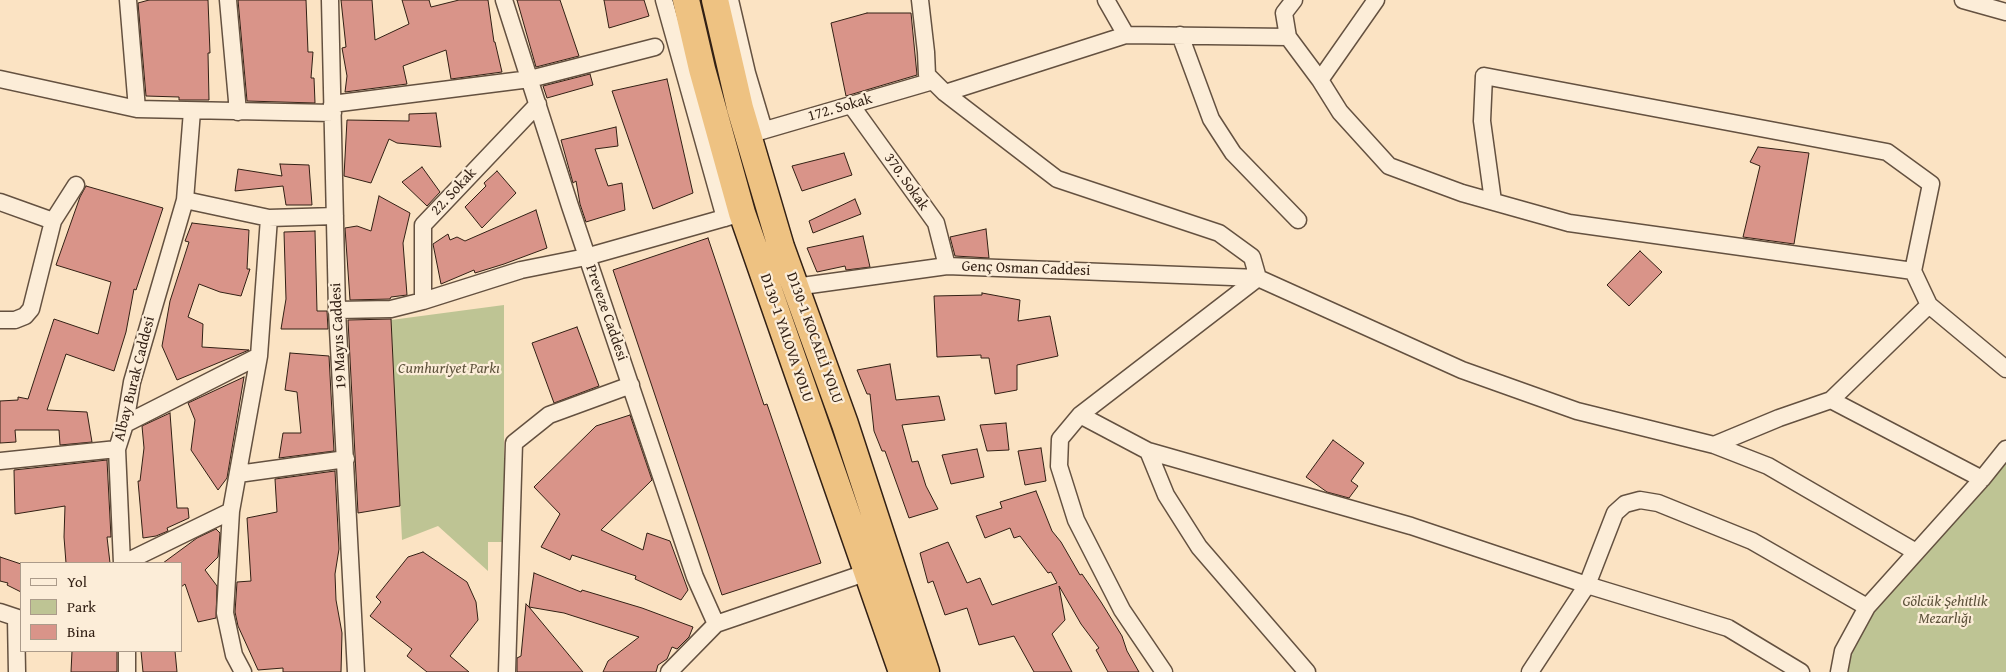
<!DOCTYPE html>
<html>
<head>
<meta charset="utf-8">
<style>
  body { margin:0 }
  #map { position:relative; width:2006px; height:672px; overflow:hidden; background:#fbe3c3; font-family:"Gentium Book Plus",serif }
  canvas { display:block }
  .legend { position:absolute; left:20px; top:562px; width:162px; height:90px; box-sizing:border-box; background:#fcedd8; border:1px solid #ab9b8a; margin:0; padding:6px 9px; list-style:none; font-size:15px; color:#322014 }
  .legend li { display:flex; align-items:center; gap:10px; height:25px }
  .legend b { width:25px; border:1px solid #ab9b8a }
</style>
</head>
<body>
<div id="map">
<canvas width="2006" height="672"></canvas>
<ul class="legend">
<li><b style="height:6px;background:#fcedd8"></b>Yol</li>
<li><b style="height:14px;background:#bec494"></b>Park</li>
<li><b style="height:14px;background:#d99489"></b>Bina</li>
</ul>
</div>
<script>
const g = document.querySelector('canvas').getContext('2d');
g.lineJoin = 'round';
function paint(path, color) { g.fillStyle = color; g.fill(path, 'evenodd'); }
const toPath = rows => new Path2D(rows.map(r => 'M' + r).join(''));
function trace(path, color, width, dash) { g.strokeStyle = color; g.lineWidth = width; g.lineCap = dash ? 'butt' : 'round'; g.setLineDash(dash || []); g.stroke(path); }
function write(font, color, halo, rows, align = 'center') {
  g.font = font + ' "Gentium Book Plus",serif'; g.lineWidth = 4.5; g.setLineDash([]); g.textBaseline = 'middle'; g.strokeStyle = halo; g.fillStyle = color; for (const [text, x, y, turn = 0] of rows) {
    g.save(); g.translate(x, y); g.rotate((+turn || 0) * Math.PI / 180); g.textAlign = isNaN(turn) ? turn : align; if (halo) g.strokeText(text, 0, 0); g.fillText(text, 0, 0); g.restore();
  }
}
const green = toPath([
  [504,305,504,542,488,542,488,571,438,526,402,540,391,320],
  [2006,449,2006,672,1839,672,1865,611]
]);
const building = toPath([
  [149,0,208,0,210,53,208,53,209,100,179,100,179,97,146,96,138,3,149,0],
  [238,0,306,0,308,52,313,52,311,78,314,78,315,103,247,101,238,0],
  [341,0,372,0,375,40,409,24,402,0,429,0,431,7,459,0,488,0,494,42,495,42,502,72,451,79,446,50,403,66,407,84,345,92,347,76,342,48,346,47,341,0],
  [517,0,560,0,579,56,536,67,517,0],
  [604,0,644,0,649,16,609,28,604,0],
  [867,13,911,13,917,75,846,96,831,23,867,13],
  [590,74,593,85,547,98,543,86,590,74],
  [667,79,693,193,653,209,612,91,667,79],
  [436,113,441,147,397,143,389,139,371,183,344,176,347,120,409,121,409,114,436,113],
  [616,127,618,146,595,149,608,186,622,183,625,210,586,222,580,204,576,181,573,183,561,140,616,127],
  [1758,147,1809,153,1794,244,1743,237,1760,166,1750,162,1758,147],
  [844,153,852,175,802,191,792,166,844,153],
  [280,164,309,165,312,205,286,205,283,186,235,191,238,169,282,176,280,164],
  [422,167,440,192,427,206,402,182,422,167],
  [497,171,516,193,482,228,465,207,486,186,484,183,497,171],
  [86,186,163,208,136,290,134,289,126,332,114,371,66,354,47,410,87,412,92,442,60,445,59,430,15,430,16,442,0,443,0,401,18,400,18,397,28,399,54,319,98,334,111,282,56,265,80,197,86,186],
  [379,196,410,213,403,243,407,295,391,297,390,299,350,300,345,228,357,226,371,231,379,196],
  [855,199,861,214,813,233,809,221,855,199],
  [536,210,547,248,504,264,475,273,474,270,441,284,433,244,448,234,450,240,457,237,465,241,536,210],
  [192,223,249,230,247,269,250,269,241,296,220,292,199,284,188,317,203,324,202,347,249,350,177,380,162,346,170,301,189,242,185,241,192,223],
  [986,229,989,258,955,256,950,237,986,229],
  [315,231,317,311,327,311,328,329,281,329,286,299,284,232,315,231],
  [863,236,870,267,846,270,845,266,817,272,807,248,863,236],
  [708,238,764,405,767,404,821,563,722,595,613,270,708,238],
  [1640,251,1662,272,1629,306,1607,285,1640,251],
  [982,293,1020,300,1018,321,1050,316,1058,356,1017,365,1017,390,995,394,989,358,981,358,981,355,937,357,934,296,982,295,982,293],
  [391,319,400,506,358,513,348,320,391,319],
  [577,327,599,386,554,403,532,343,577,327],
  [290,353,329,356,334,451,279,458,283,433,301,433,297,392,285,390,290,353],
  [890,364,896,400,939,396,945,420,902,425,912,462,918,461,926,486,938,509,909,518,885,451,882,451,874,431,870,394,867,394,857,370,890,364],
  [244,377,227,478,218,490,191,450,195,420,188,403,244,377],
  [170,413,177,508,188,508,189,518,167,528,168,531,156,536,143,538,138,481,140,481,144,448,142,426,170,413],
  [630,415,652,480,601,530,643,550,647,533,670,541,688,590,681,600,635,579,636,576,572,555,570,560,541,547,560,514,534,487,596,426,630,415],
  [1006,423,1009,450,987,451,980,425,1006,423],
  [1333,440,1364,463,1351,481,1358,486,1349,498,1327,492,1306,477,1333,440],
  [1041,448,1046,481,1025,485,1018,451,1041,448],
  [977,449,984,477,951,484,942,455,977,449],
  [107,460,111,537,107,537,110,563,66,563,64,537,65,506,15,514,14,470,107,460],
  [335,471,339,549,335,574,336,600,342,633,341,672,283,672,283,668,258,670,238,626,235,612,237,582,251,581,247,518,277,512,275,479,335,471],
  [1036,491,1052,531,1061,542,1080,575,1082,574,1101,602,1122,636,1127,651,1139,672,1108,672,1096,650,1099,648,1081,624,1059,586,1065,620,1052,634,1072,672,1034,672,1014,636,979,645,967,608,945,615,933,581,928,583,920,553,948,542,967,583,980,578,992,605,1057,583,1051,572,1048,573,1020,536,1014,538,1010,528,985,538,976,516,1002,508,1000,502,1036,491],
  [216,529,220,533,218,557,205,570,217,586,216,618,198,622,185,584,181,587,181,563,163,563,197,538,216,529],
  [423,552,467,582,476,602,478,620,450,656,469,672,427,672,407,656,412,649,370,616,381,602,376,597,408,557,423,552],
  [0,557,21,564,21,592,7,585,8,583,0,581,0,557],
  [534,573,581,592,582,590,642,608,693,627,689,637,677,649,672,647,667,659,658,665,656,672,603,672,608,661,639,637,564,613,529,607,534,573],
  [526,604,529,607,583,672,517,672,517,658,521,656,526,604],
  [72,651,117,651,117,672,71,672,72,651],
  [141,651,175,651,177,672,143,672,141,651]
]);
const minor = toPath([
  [128,0,137,109],
  [228,0,238,112],
  [330,0,337,310,356,672],
  [504,0,570,206,695,577,716,624],
  [664,0,725,218],
  [730,0,747,73,764,130],
  [920,0,926,52,927,75,945,93,1057,179,1219,233,1252,257,1258,278],
  [1106,0,1126,35],
  [1294,0,1284,13,1288,37,1320,80,1340,112,1389,166,1462,193,1569,223,1913,271,1929,305,2006,369],
  [1963,0,2006,12],
  [1180,35,1211,119,1233,153,1298,220],
  [0,79,137,109,333,113],
  [1320,80,1376,0],
  [945,93,1126,35,1288,37],
  [332,104,530,79,655,47],
  [851,105,936,223,947,266],
  [748,135,933,81],
  [185,200,269,218,335,216],
  [1493,201,1482,121,1484,76,1887,152,1931,184,1913,271],
  [0,202,53,221],
  [795,287,947,266,1258,278,1462,370,1577,411,1714,445,1779,418,1831,400,1929,305],
  [423,301,423,225,538,104],
  [337,310,391,309,423,301,521,270,586,257,742,213],
  [0,320,15,320,25,316,31,309,53,221,76,185],
  [1831,400,1982,479],
  [1080,415,1148,451,1411,526,1587,585,1728,628,1801,672],
  [125,424,259,356],
  [1714,445,1768,466,1916,552],
  [1148,451,1166,495,1199,547,1307,672],
  [0,461,117,449],
  [238,474,346,459],
  [231,511,225,613,234,655,243,672],
  [122,563,117,449,125,424,132,382,185,200,192,111],
  [124,563,231,511,259,356,269,218],
  [0,612,21,619],
  [16,618,17,672],
  [127,651,127,672],
  [507,672,514,443,549,415,631,385],
  [669,672,716,624,868,572],
  [1164,672,1122,610,1076,520,1059,466,1060,439,1080,415,1258,278],
  [1530,672,1587,585,1615,513,1625,504,1640,500,1658,503,1752,541,1867,607],
  [1839,672,1843,651,1867,607,1982,479,2006,449]
]);
const trunk = toPath([
  [686,0,702,69,742,213,902,672],
  [715,0,740,108,781,247,845,424,926,672]
]);
const streetNames = [
  ["172. Sokak",840,108,-16],
  ["370. Sokak",906,182,55],
  ["22. Sokak",454,192,-47],
  ["Genç Osman Caddesi",1026,269,2],
  ["Preveze Caddesi",606,313,71],
  ["19 Mayıs Caddesi",339,336,-93],
  ["D130-1 YALOVA YOLU",786,338,71],
  ["D130-1 KOCAELİ YOLU",814,338,70],
  ["Albay Burak Caddesi",135,379,-76]
];
const parkNames = [
  ["Cumhuriyet Parkı",449,369],
  ["Gölcük Şehitlik",1945,602],
  ["Mezarlığı",1945,619]
];
paint(green, '#bec494');
paint(building, '#d99489');
trace(building, '#322014', 1);
trace(minor, '#645140', 19);
trace(trunk, '#322014', 29);
trace(minor, '#fcedd8', 16);
trace(trunk, '#eec282', 26);
write('15px', '#322014', '#fcedd8', streetNames);
write('italic 15px', '#5c513a', '#fcedd8', parkNames);
</script>
</body>
</html>
